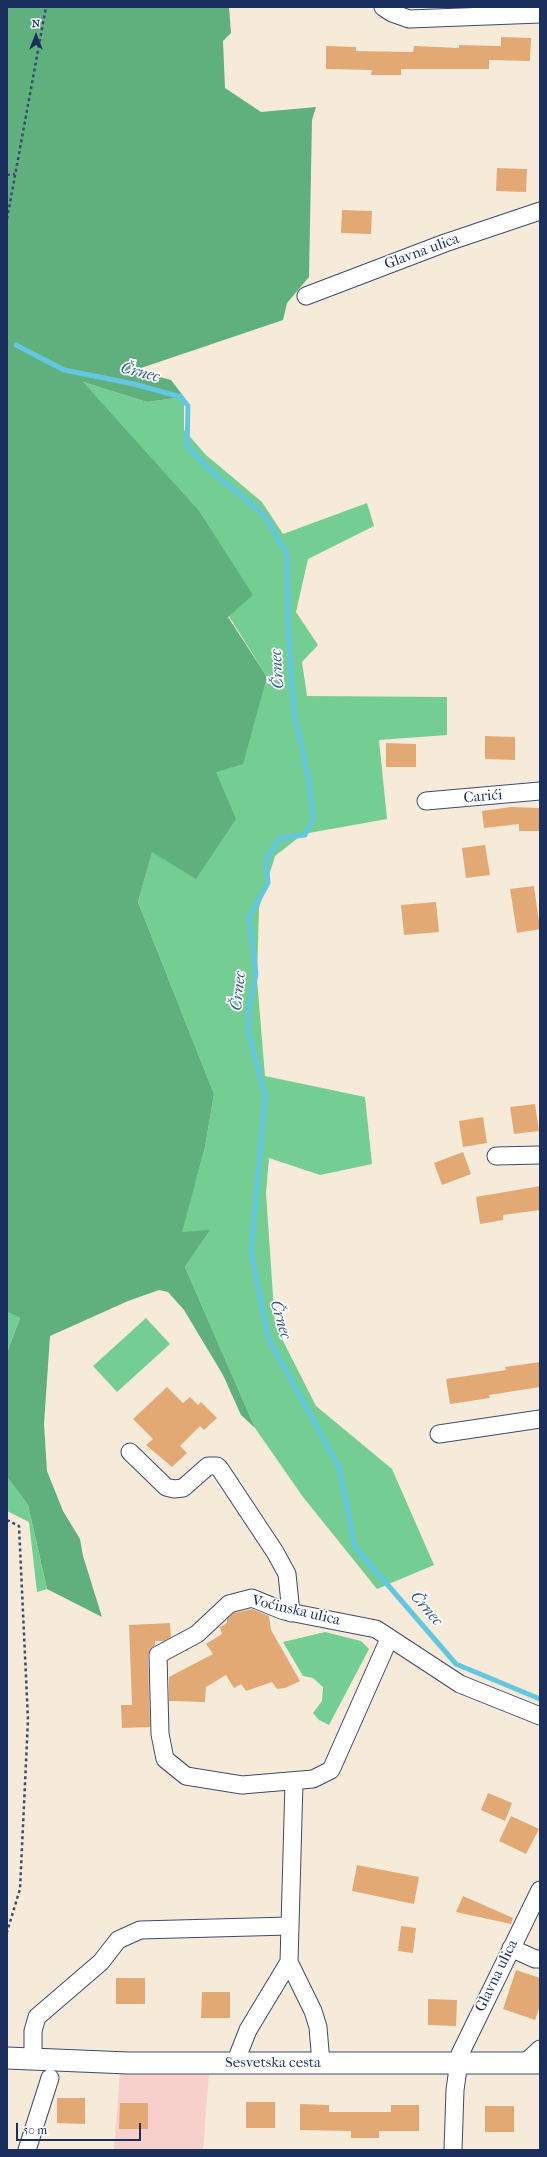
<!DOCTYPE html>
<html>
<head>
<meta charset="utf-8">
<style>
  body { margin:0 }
  #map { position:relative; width:547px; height:2157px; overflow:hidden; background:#f6ebd9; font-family:"IM FELL French Canon",serif }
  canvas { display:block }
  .frame { position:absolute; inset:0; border:8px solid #1b2f5e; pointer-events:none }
  .north { position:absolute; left:16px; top:16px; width:40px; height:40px; -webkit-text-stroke:3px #fff; paint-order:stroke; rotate:0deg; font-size:11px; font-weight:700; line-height:16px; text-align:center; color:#1b2f5e }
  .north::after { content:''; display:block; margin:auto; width:14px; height:18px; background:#1b2f5e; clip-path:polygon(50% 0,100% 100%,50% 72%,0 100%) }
  .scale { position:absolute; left:16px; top:2123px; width:125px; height:18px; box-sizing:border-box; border:2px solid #1b2f5e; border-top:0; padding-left:5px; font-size:12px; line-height:14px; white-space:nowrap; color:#1b2f5e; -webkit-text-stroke:3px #fff; paint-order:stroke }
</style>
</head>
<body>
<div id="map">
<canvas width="547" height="2157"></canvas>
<div class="frame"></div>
<div class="north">N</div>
<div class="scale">50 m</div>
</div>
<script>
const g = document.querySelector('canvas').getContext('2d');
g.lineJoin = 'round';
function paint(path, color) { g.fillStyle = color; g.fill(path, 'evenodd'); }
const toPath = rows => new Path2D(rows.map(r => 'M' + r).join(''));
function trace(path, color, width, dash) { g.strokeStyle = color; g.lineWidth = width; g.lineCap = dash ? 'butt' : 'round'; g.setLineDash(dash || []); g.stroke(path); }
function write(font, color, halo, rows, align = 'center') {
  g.font = font + ' "IM FELL French Canon",serif'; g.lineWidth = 3.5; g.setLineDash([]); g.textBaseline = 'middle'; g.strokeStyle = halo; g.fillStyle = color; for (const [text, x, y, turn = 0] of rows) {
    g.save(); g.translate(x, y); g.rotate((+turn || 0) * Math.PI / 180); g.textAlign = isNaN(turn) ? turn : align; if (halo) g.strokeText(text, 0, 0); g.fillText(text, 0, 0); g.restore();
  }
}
const built = toPath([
  [120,2071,209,2072,203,2150,114,2150]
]);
const green = toPath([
  [83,382,147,402,184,397,184,430,206,455,262,502,283,534,367,503,374,526,308,559,296,612,318,645,302,662,307,696,447,697,447,735,379,740,387,819,303,834,275,856,259,908,257,979,265,1076,365,1097,372,1164,320,1175,269,1158,266,1193,275,1325,316,1406,392,1469,434,1565,377,1589,303,1497,255,1428,185,1267,209,1231,181,1233,205,1147,214,1094,138,902,152,851,216,772,267,677],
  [7,1312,20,1318,7,1353],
  [146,1318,170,1344,117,1392,93,1366],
  [7,1477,28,1505,47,1589,37,1592,29,1522,7,1511],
  [325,1632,361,1641,369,1649,329,1725,319,1720,313,1713,322,1701,323,1687,313,1678,303,1676,283,1642]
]);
const forest = toPath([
  [7,7,229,7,231,33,223,41,225,88,261,112,316,107,312,120,309,277,287,303,283,320,138,369,137,371,171,380,184,397,147,402,83,382,199,511,253,595,228,617,267,677,243,764,216,772,236,819,196,879,152,852,138,902,214,1094,205,1147,182,1232,210,1230,185,1267,255,1428,241,1415,223,1375,184,1310,168,1292,159,1290,128,1301,50,1336,44,1424,47,1471,63,1511,80,1539,83,1556,102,1617,47,1589,28,1505,7,1477,7,1353,20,1318,7,1312]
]);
const stream = toPath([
  [16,345,64,370,134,384,181,397,188,406,187,446,209,469,265,516,287,555,288,626,294,713,309,780,313,819,305,835,280,838,266,859,268,883,249,917,256,974,249,1008,248,1030,265,1096,251,1252,268,1338,339,1467,355,1547,456,1664,540,1699]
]);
const building = toPath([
  [501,37,531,38,530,61,489,60,489,69,401,69,401,75,371,75,372,70,326,69,326,46,356,47,356,51,413,52,414,46,459,48,459,45,501,46],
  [497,168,527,169,526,192,496,191],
  [342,210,372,211,371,234,341,233],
  [485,736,515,737,515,760,485,759],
  [386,743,416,744,416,767,386,767],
  [511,807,540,808,540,831,519,831,519,824,484,828,482,811],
  [485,845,490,875,466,878,462,848],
  [534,886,540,929,517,933,510,889],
  [436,902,439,932,404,935,401,905],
  [535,1104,539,1131,514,1134,510,1107],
  [483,1117,487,1143,463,1147,459,1121],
  [463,1152,471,1174,442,1185,434,1163],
  [540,1186,540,1210,503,1215,503,1220,480,1224,476,1197],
  [540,1362,540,1387,489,1395,490,1398,450,1404,446,1379,506,1370,505,1367],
  [167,1387,183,1403,190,1397,198,1405,201,1402,217,1418,204,1430,200,1426,180,1446,187,1453,172,1467,146,1445,153,1439,133,1419],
  [252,1609,269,1616,271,1630,300,1681,285,1688,277,1689,272,1682,246,1691,241,1684,234,1688,226,1675,206,1687,205,1702,169,1701,169,1677,213,1654,206,1644,222,1634,220,1627,227,1623,227,1619,234,1613],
  [170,1623,171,1637,164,1641,155,1641,155,1645,150,1650,148,1655,150,1727,122,1728,121,1705,132,1705,129,1625],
  [488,1793,512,1803,505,1821,481,1810],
  [511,1816,539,1829,526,1854,499,1841],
  [357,1865,419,1877,414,1904,352,1891],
  [463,1896,513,1918,511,1924,456,1912],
  [401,1926,416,1928,413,1953,398,1951],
  [516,1970,540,1978,540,2006,535,2020,503,2009],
  [116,1978,145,1978,145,2004,116,2004],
  [202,1992,230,1992,230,2018,201,2018],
  [428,1999,457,2000,456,2026,428,2025],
  [57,2098,85,2098,85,2124,57,2123],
  [246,2102,275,2102,275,2128,246,2128],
  [120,2103,148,2103,148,2129,119,2129],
  [300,2104,329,2105,329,2112,391,2112,391,2105,419,2105,419,2131,379,2131,379,2138,351,2138,351,2131,300,2130],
  [485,2106,514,2106,514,2132,485,2132]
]);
const path = toPath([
  [7,175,15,174],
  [7,219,46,7],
  [7,1520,19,1526,28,1720,20,1889,7,1932]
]);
const minor = toPath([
  [383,7,392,13,409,19,540,14],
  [306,296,445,243,540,211],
  [426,801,540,791],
  [496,1156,540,1155],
  [439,1434,540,1419],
  [130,1452,166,1487,174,1489,183,1488,208,1466,217,1466,220,1469,275,1552,287,1574,291,1613],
  [389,1639,331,1770,313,1779,242,1785,186,1776,165,1759,160,1734,158,1655,197,1634,229,1604,252,1598,284,1611,376,1629,460,1684,540,1716],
  [294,1782,289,1962,313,2011,318,2027,321,2063],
  [511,1948,535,1959,540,1959],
  [33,2059,33,2031,37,2017,101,1962,118,1940,140,1930,289,1926],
  [235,2063,248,2030,289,1962],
  [525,2063,540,2049],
  [27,2150,50,2078],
  [453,2150,455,2090,460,2054,540,1890]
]);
const major = toPath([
  [7,2058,128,2063,540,2063]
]);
const streetNames = [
  ["Glavna ulica",422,252,-20],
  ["Carići",483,797,-5],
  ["Voćinska ulica",296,1611,13],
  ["Glavna ulica",497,1976,-64],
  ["Sesvetska cesta",273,2063]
];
const waterNames = [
  ["Črnec",140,373,14],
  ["Črnec",278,669,-94],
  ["Črnec",239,991,-84],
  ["Črnec",280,1320,74],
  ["Črnec",426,1609,49]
];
paint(built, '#f7d0cc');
paint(green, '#74cd93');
paint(forest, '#5fb07d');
trace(stream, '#63c7e0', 5);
paint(building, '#e3a975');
trace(minor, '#3c4b70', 19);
trace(major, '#3c4b70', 23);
trace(path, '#3c4b70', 2.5, [3, 3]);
trace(minor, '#fff', 17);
trace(major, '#fff', 21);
write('15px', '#1b2f5e', '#fff', streetNames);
write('italic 16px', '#315d85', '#fff', waterNames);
</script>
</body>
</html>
